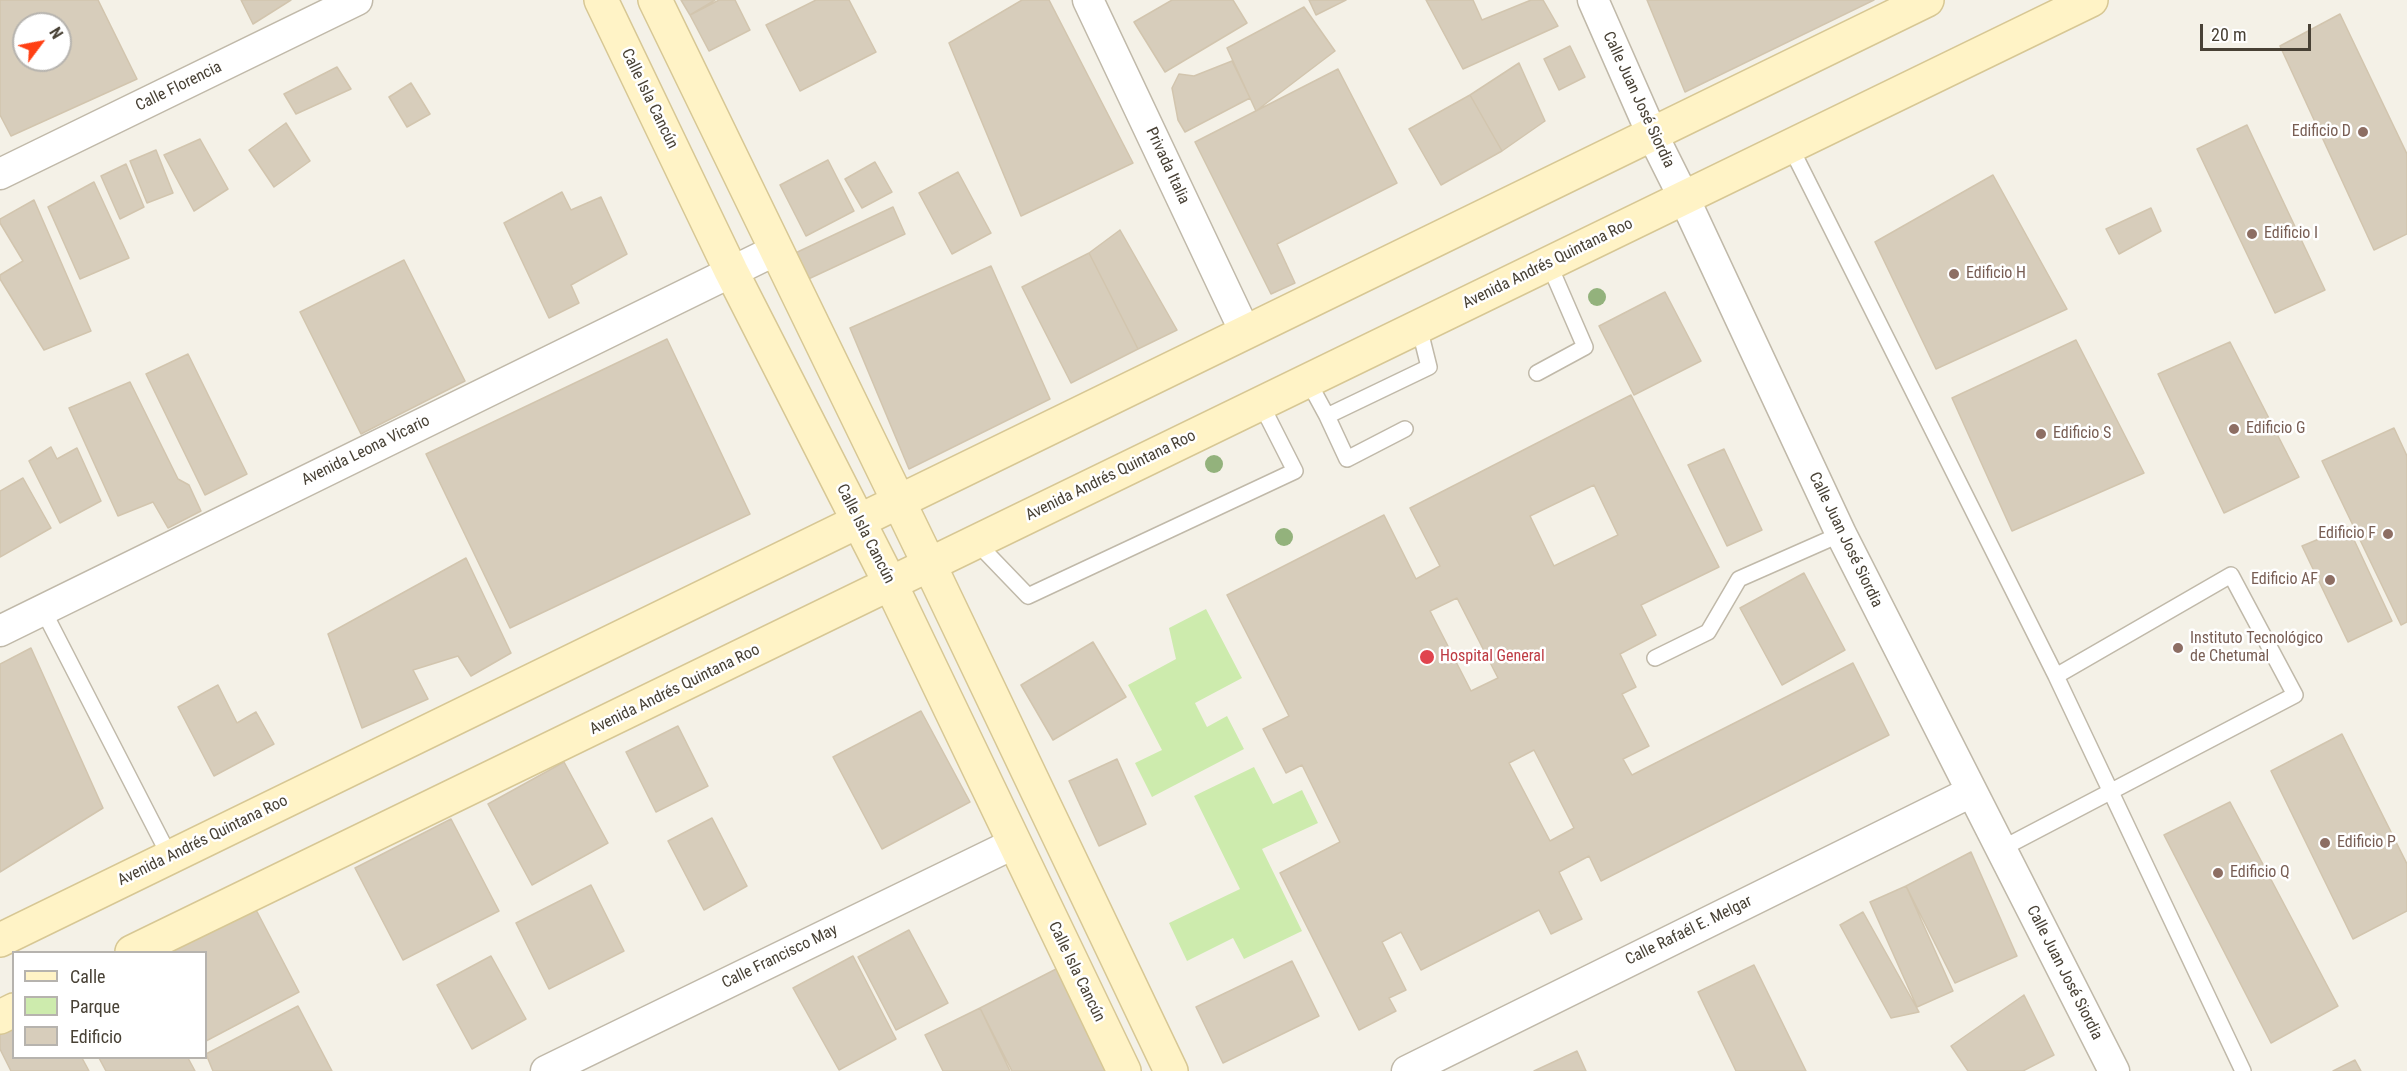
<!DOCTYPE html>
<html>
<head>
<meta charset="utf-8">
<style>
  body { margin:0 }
  #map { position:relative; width:2407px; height:1071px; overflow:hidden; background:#f4f1e7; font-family:"Roboto Condensed",sans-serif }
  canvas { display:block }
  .legend { position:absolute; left:12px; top:951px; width:195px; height:108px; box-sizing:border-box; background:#fff; border:2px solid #b6b3ae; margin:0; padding:8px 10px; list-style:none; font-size:18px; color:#484135 }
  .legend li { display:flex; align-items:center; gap:12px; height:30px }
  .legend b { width:30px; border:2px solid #b6b3ae }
  .north { position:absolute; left:12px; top:12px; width:60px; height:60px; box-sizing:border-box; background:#fff; border:2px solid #b6b3ae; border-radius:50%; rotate:58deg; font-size:16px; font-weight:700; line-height:24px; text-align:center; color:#484135 }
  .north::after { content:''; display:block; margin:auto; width:21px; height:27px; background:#ff3f13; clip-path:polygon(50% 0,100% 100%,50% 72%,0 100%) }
  .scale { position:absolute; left:2200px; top:24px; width:111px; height:27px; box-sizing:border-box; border:3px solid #484135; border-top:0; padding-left:8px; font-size:18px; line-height:21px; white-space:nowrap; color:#484135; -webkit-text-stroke:4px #fff; paint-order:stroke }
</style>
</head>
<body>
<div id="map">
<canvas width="2407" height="1071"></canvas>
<ul class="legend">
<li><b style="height:8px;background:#fff3c6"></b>Calle</li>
<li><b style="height:16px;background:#cdebad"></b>Parque</li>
<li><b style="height:16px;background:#d7cdbb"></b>Edificio</li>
</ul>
<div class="north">N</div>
<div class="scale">20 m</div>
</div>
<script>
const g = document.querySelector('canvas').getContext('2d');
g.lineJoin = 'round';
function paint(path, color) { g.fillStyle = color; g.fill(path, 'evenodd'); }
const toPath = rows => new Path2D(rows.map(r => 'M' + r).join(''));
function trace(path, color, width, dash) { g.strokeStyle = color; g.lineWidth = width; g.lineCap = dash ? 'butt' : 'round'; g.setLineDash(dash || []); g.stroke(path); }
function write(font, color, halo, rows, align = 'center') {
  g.font = font + ' "Roboto Condensed",sans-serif'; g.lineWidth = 5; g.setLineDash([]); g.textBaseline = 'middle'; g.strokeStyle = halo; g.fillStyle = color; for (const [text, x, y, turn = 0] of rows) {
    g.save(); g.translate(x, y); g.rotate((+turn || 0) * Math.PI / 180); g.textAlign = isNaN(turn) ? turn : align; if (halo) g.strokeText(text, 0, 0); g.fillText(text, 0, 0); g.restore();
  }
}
const green = toPath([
  [1206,609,1242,678,1195,703,1207,727,1227,716,1244,749,1152,797,1135,763,1162,750,1128,685,1176,659,1169,628],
  [1254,767,1273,804,1302,790,1318,823,1262,849,1302,931,1244,959,1233,938,1187,961,1169,923,1240,889,1194,796]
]);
const building = toPath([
  [0,0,98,0,137,79,11,136,0,115,0,0],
  [24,24,60,24,60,60,24,60,24,24],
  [241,0,291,0,253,24,241,0],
  [681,0,715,0,690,15,681,0],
  [719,0,735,0,750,30,709,51,690,15,719,0],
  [816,0,849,0,876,52,800,91,766,25,816,0],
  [1022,0,1049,0,1133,163,1021,216,949,43,1022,0],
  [1172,0,1233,0,1247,23,1165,72,1134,22,1172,0],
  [1309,0,1346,0,1316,15,1309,0],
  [1426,0,1473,0,1482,20,1531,0,1543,0,1558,26,1463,69,1426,0],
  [1647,0,1874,0,1685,92,1647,0],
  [1304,7,1335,51,1256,111,1227,48,1304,7],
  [2340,14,2407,154,2407,234,2374,250,2280,46,2340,14],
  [1570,46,1585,77,1559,90,1544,59,1570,46],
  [1232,61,1250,98,1185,132,1178,120,1172,88,1179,74,1194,76,1232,61],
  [1519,63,1545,121,1502,151,1470,95,1519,63],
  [337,67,351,89,296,114,284,94,337,67],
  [1338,69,1397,183,1277,244,1295,283,1271,294,1195,142,1338,69],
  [411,83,430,114,407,127,389,97,411,83],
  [1470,95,1502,151,1441,185,1409,129,1470,95],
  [286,123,310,161,274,187,249,150,286,123],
  [2247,125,2325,290,2275,313,2197,149,2247,125],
  [200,139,228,189,194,211,164,155,200,139],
  [156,150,173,193,147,203,130,161,156,150],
  [828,160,854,211,806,236,780,185,828,160],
  [875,162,892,192,862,208,845,179,875,162],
  [126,164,144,207,120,219,101,176,126,164],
  [958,172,991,233,952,254,919,193,958,172],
  [1993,175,2067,309,1936,369,1875,242,1993,175],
  [94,182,129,258,80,279,48,207,94,182],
  [562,192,571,210,601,197,627,254,571,285,579,303,549,318,504,223,562,192],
  [34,200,91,331,44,350,0,279,0,275,23,261,0,223,0,219,34,200],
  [893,207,905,234,802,282,789,256,893,207],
  [2151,208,2161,231,2119,254,2106,229,2151,208],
  [1120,230,1177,330,1138,349,1089,253,1120,230],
  [1089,253,1138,349,1071,383,1022,287,1089,253],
  [404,260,465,381,361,434,300,312,404,260],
  [991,266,1050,399,909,469,850,328,991,266],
  [1665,292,1701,361,1634,395,1599,326,1665,292],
  [667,339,750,514,510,628,426,454,667,339],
  [2076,340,2144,473,2012,531,1952,398,2076,340],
  [2230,342,2299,477,2224,513,2158,374,2230,342],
  [188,354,247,474,205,495,146,374,188,354],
  [130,382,178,479,189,485,201,511,168,528,153,502,118,516,69,408,130,382],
  [1631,395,1719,567,1641,605,1656,635,1620,654,1636,687,1622,694,1649,746,1623,759,1632,775,1853,663,1889,735,1601,881,1589,856,1559,872,1582,919,1551,934,1539,910,1421,970,1401,932,1382,942,1406,990,1389,998,1396,1011,1359,1030,1280,873,1340,842,1302,765,1286,773,1263,729,1289,716,1227,595,1384,515,1416,579,1440,566,1410,508,1631,395],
  [1594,485,1618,535,1554,566,1530,516,1594,485],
  [1457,598,1498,678,1471,691,1430,611,1457,598],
  [1534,750,1574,828,1550,841,1509,763,1534,750],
  [2394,428,2407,456,2407,622,2401,625,2322,461,2394,428],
  [51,447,57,459,77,448,101,501,60,523,29,461,51,447],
  [1724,449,1762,530,1727,546,1688,465,1724,449],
  [23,478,51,528,0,557,0,491,23,478],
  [2348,527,2392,621,2348,642,2302,546,2348,527],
  [466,558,511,653,471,676,458,656,413,670,428,699,362,728,328,634,466,558],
  [1804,573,1845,650,1782,685,1740,608,1804,573],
  [1093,642,1126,697,1053,740,1021,685,1093,642],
  [31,648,103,808,0,872,0,664,31,648],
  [218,685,237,723,256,712,274,744,214,776,178,707,218,685],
  [921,711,970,802,882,849,833,757,921,711],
  [678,726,708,786,656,812,626,752,678,726],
  [2342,734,2407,864,2407,911,2353,939,2271,771,2342,734],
  [1117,759,1146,824,1099,846,1069,781,1117,759],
  [564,762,608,843,532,885,488,804,564,762],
  [2230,802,2338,1006,2271,1043,2164,835,2230,802],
  [712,818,747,886,704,910,668,841,712,818],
  [451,819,499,911,403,960,355,868,451,819],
  [1971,852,2017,956,1955,983,1906,886,1971,852],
  [591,885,624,951,549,989,516,923,591,885],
  [1906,886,1953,991,1917,1007,1870,902,1906,886],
  [253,904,299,992,206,1041,206,952,162,952,253,904],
  [1863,912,1919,1012,1891,1018,1840,925,1863,912],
  [909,930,948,1003,896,1030,858,957,909,930],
  [491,956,526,1019,472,1049,437,985,491,956],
  [853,956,896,1039,839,1070,793,988,853,956],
  [1292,961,1319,1016,1223,1063,1196,1007,1292,961],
  [1754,965,1806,1071,1736,1071,1698,992,1754,965],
  [1060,967,1114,1071,1012,1071,980,1008,1060,967],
  [2024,995,2054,1055,2023,1071,1968,1071,1951,1046,2024,995],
  [298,1006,332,1071,213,1071,206,1054,298,1006],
  [980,1008,1010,1071,943,1071,925,1035,980,1008],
  [14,1028,14,1058,82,1058,89,1071,11,1071,0,1049,0,1034,14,1028],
  [1577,1051,1586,1071,1534,1071,1577,1051],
  [99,1058,188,1058,195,1071,106,1071,99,1058],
  [2355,1060,2361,1071,2333,1071,2355,1060]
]);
const lane = toPath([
  [1790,146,2056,676,2243,1071],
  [1537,373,1585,347,1549,264],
  [1308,381,1327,416,1347,459,1405,429],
  [1327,416,1429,367,1419,327],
  [976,542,1028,596,1295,471,1261,404],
  [43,610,170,857],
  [1655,658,1708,632,1739,579,1841,534],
  [2001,849,2295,695,2231,575,2056,676]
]);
const street = toPath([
  [1088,0,1245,332],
  [1593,0,1652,134,1684,198,1841,534,2114,1071],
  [0,174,357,0],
  [0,631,776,250],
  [546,1071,1015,843],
  [1407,1071,1971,792]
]);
const secondary = toPath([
  [601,0,731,271,891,585,1124,1071],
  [655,0,930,566,1171,1071],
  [0,940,1927,0],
  [132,952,2091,0],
  [0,1017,14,1010]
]);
const trees = [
  [1597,297],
  [1214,464],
  [1284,537]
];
const markers = [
  [2363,132,6,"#8d6e63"],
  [2252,234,6,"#8d6e63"],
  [1954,274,6,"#8d6e63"],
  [2234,429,6,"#8d6e63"],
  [2041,434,6,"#8d6e63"],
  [2388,534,6,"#8d6e63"],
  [2330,580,6,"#8d6e63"],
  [2178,648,6,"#8d6e63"],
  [1427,657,8,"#e0444e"],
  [2325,843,6,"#8d6e63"],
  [2218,873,6,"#8d6e63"]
];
const streetNames = [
  ["Calle Florencia",179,87,-26],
  ["Calle Isla Cancún",649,99,64],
  ["Calle Juan José Siordia",1638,100,65],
  ["Privada Italia",1167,166,65],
  ["Avenida Andrés Quintana Roo",1548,264,-26],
  ["Avenida Leona Vicario",366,451,-26],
  ["Avenida Andrés Quintana Roo",1111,476,-26],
  ["Calle Isla Cancún",865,534,63],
  ["Calle Juan José Siordia",1845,540,64],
  ["Avenida Andrés Quintana Roo",675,690,-26],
  ["Avenida Andrés Quintana Roo",203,841,-26],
  ["Calle Rafaél E. Melgar",1689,931,-26],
  ["Calle Francisco May",780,957,-26],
  ["Calle Isla Cancún",1076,972,64],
  ["Calle Juan José Siordia",2064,973,63]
];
const educationNames = [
  ["Edificio D",2351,132,"right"],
  ["Edificio I",2264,234],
  ["Edificio H",1966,274],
  ["Edificio G",2246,429],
  ["Edificio S",2053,434],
  ["Edificio F",2376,534,"right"],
  ["Edificio AF",2318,580,"right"],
  ["Instituto Tecnológico",2190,639],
  ["de Chetumal",2190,657],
  ["Edificio P",2337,843],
  ["Edificio Q",2230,873]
];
const healthNames = [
  ["Hospital General",1440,657]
];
paint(green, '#cdebad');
paint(building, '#d7cdbb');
trace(building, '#d2c5ae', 1.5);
trace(lane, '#c0b9a9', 18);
trace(street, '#c0b9a9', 33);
trace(secondary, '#d7c794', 36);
trace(lane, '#fff', 15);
trace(street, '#fff', 30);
trace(secondary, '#fff3c6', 33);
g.fillStyle = '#93b27c';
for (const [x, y] of trees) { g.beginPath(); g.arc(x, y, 9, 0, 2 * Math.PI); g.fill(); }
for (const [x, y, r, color] of markers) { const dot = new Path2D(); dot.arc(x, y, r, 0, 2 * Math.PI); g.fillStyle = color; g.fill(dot); trace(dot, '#fff', 2); }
write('16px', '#484135', '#fff', streetNames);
write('16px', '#785e54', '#fff', educationNames, 'left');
write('16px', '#be3a42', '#fff', healthNames, 'left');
</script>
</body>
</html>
